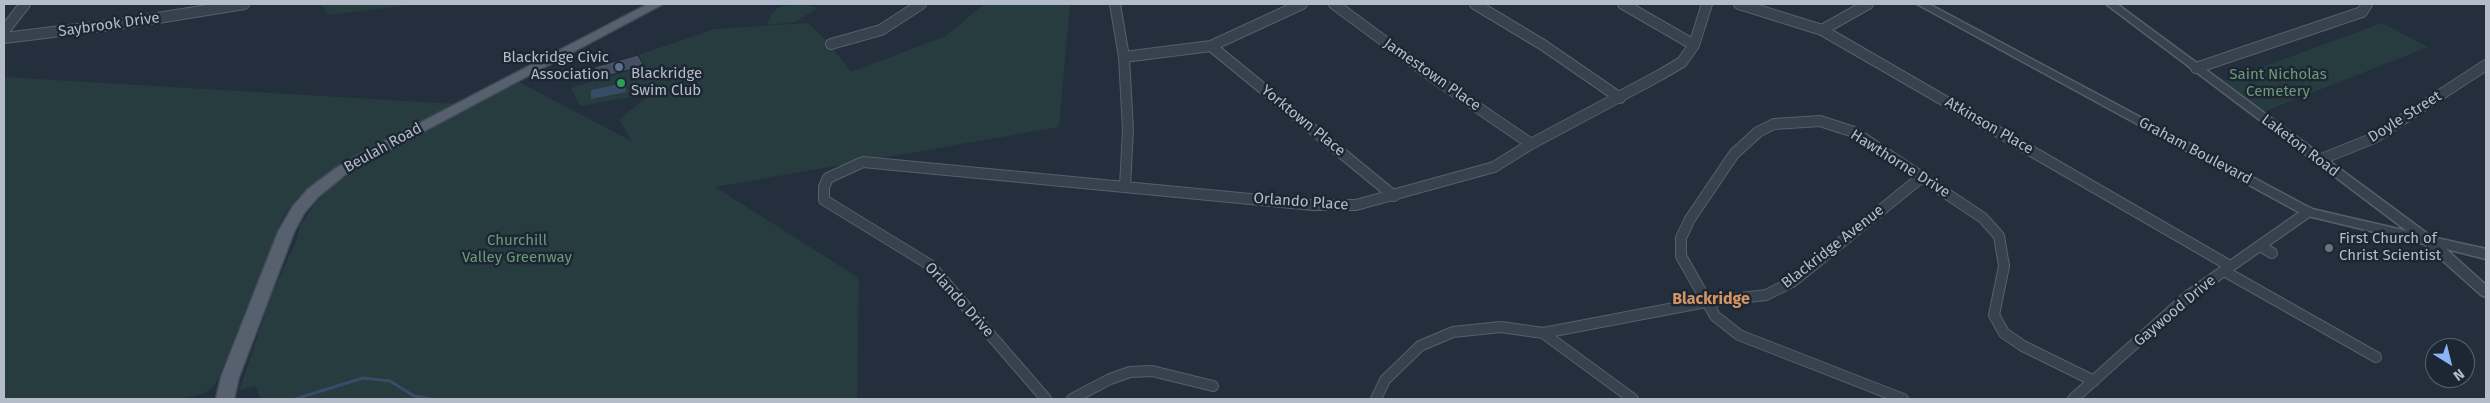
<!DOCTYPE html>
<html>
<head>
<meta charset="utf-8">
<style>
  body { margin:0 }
  #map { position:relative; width:2490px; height:403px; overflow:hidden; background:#242f3e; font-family:"Fira Sans",sans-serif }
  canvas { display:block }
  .frame { position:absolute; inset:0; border:5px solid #b4bcc9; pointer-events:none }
  .north { position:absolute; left:2425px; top:338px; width:50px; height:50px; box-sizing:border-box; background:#1d2633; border:1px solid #59626f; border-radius:50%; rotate:144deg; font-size:14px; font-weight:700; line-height:20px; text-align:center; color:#b4bcc9 }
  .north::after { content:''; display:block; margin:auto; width:18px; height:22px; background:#8ab4f8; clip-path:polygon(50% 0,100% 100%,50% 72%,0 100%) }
</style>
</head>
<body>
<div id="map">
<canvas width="2490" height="403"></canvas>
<div class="frame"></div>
<div class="north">N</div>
</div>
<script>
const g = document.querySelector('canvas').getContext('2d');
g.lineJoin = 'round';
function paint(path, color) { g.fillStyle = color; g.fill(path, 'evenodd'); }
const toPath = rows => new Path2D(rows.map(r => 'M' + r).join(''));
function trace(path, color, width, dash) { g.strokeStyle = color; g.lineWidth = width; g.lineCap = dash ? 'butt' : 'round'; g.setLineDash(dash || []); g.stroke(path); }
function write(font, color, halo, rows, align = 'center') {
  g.font = font + ' "Fira Sans",sans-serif'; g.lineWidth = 5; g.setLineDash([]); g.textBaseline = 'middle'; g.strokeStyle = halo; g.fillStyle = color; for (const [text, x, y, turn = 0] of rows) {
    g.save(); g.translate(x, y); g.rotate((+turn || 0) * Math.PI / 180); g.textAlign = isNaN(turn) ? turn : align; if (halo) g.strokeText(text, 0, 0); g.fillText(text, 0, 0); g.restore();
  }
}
const green = toPath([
  [321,4,417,4,328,15],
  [801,4,818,8,795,22,767,25,772,13,779,7],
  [984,4,1070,4,1059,127,715,187,859,278,857,399,261,399,255,386,239,391,271,296,297,239,300,225,317,201,332,186,382,153,517,81,633,142,619,120,657,88,636,96,580,106,571,88,643,66,638,55,715,29,808,23,827,41,851,72,946,36],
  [2382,23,2428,47,2266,111,2224,81],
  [4,77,456,104,387,139,323,176,297,198,282,219,218,379,213,387,204,393,182,399,4,399]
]);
const water = toPath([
  [625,83,626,92,591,99,591,90]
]);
const stream = toPath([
  [295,399,363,378,390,381,414,396,431,399]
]);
const building = toPath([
  [638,55,644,66,599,78,594,67,638,55]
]);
const minor = toPath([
  [1115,4,1124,57,1128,130,1125,186],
  [1334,4,1430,75,1531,144],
  [1475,4,1543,45,1620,98],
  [1623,4,1694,45],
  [1739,4,1822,30,2230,266],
  [1822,30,1868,4],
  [4,31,25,4],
  [4,38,127,23,244,4],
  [831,44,881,30,921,4],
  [1211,46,1394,196],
  [1124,57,1211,46,1302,4],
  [2196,68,2362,12,2367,4],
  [2319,160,2374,138,2486,65],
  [2260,246,2272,253],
  [2224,271,2376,357],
  [1543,333,1633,399],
  [1046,399,930,265,824,200,824,187,828,178,863,162,1313,205,1356,205,1494,167,1531,144,1660,75,1682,62,1694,45,1707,4],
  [1072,399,1110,379,1130,372,1152,371,1213,386],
  [1376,399,1385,380,1420,346,1453,332,1501,327,1543,333,1706,302,1766,295,1792,282,1923,176],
  [1903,399,1739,335,1715,316,1681,256,1681,238,1690,219,1734,154,1758,132,1774,124,1820,121,1854,132,1983,218,1999,236,2004,266,1994,315,2004,333,2023,346,2094,381],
  [2073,399,2188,296,2308,212]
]);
const tertiary = toPath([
  [1917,4,1929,4,2312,209,2407,231,2106,4,2117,4,2432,237,2486,249,2486,259,2446,249,2486,285,2486,297,2481,295,2424,244,2304,215,1917,4]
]);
const primary = toPath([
  [648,4,663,4,370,160,346,174,318,197,304,213,294,232,239,377,234,399,216,399,221,377,278,232,293,206,308,189,336,168,360,154,648,4]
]);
const markers = [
  [619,67,5,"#5c6f8a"],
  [621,83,5,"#2e9e5b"],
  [2329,248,5,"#6b7280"]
];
const streetNames = [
  ["Saybrook Drive",109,25,-8],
  ["Jamestown Place",1432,75,35],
  ["Doyle Street",2405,117,-32],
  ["Yorktown Place",1303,121,39],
  ["Atkinson Place",1989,126,30],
  ["Laketon Road",2300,146,37],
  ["Beulah Road",383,148,-29],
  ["Graham Boulevard",2195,151,28],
  ["Hawthorne Drive",1900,164,32],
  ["Orlando Place",1301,202,4],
  ["Blackridge Avenue",1833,247,-38],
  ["Orlando Drive",959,300,48],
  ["Gaywood Drive",2175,311,-40]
];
const poiNames = [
  ["Blackridge Civic",609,58,"right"],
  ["Association",609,75,"right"],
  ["Blackridge",631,74],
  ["Swim Club",631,91],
  ["First Church of",2339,239],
  ["Christ Scientist",2339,256]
];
const parkNames = [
  ["Saint Nicholas",2278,75],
  ["Cemetery",2278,92],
  ["Churchill",517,241],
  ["Valley Greenway",517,258]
];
const neighbourhoodNames = [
  ["Blackridge",1711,300]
];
paint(green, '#263c3f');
paint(water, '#394c67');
trace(stream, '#394c67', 3);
paint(building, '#455162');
trace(building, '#1f2835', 1);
trace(minor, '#565f6c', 12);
trace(tertiary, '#565f6c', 3);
trace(primary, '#414a57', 3);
trace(minor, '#38414e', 10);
paint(tertiary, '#38414e');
paint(primary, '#56606e');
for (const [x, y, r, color] of markers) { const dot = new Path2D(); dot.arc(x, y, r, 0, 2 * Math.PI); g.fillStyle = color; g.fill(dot); trace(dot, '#1d2633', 2); }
write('15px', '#b4bcc9', '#1d2633', streetNames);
write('15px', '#b4bcc9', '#1d2633', poiNames, 'left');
write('15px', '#6b9a76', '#1d2633', parkNames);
write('bold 16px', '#d59563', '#1d2633', neighbourhoodNames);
</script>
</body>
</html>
